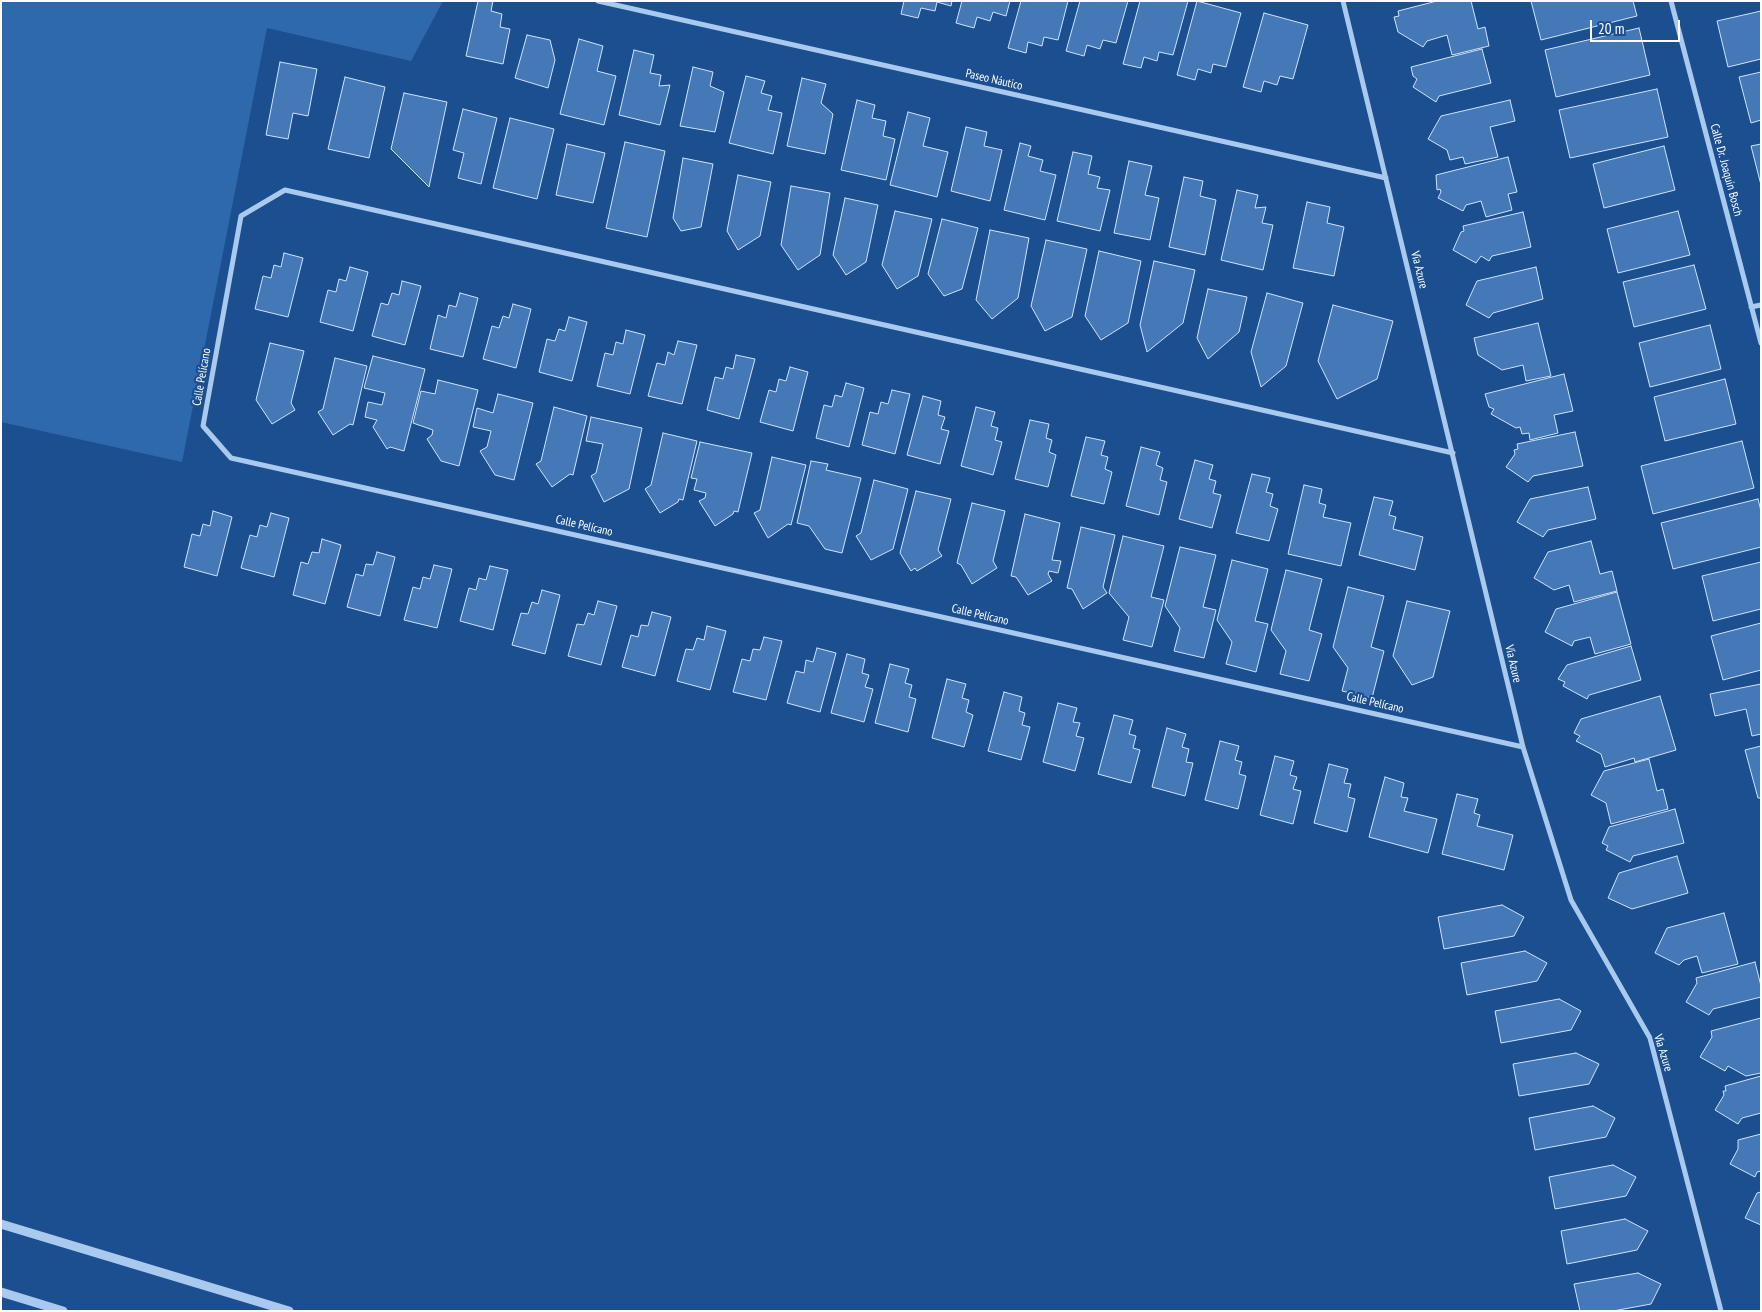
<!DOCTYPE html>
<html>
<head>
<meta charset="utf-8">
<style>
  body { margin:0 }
  #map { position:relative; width:1762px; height:1312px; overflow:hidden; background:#1b4f8f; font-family:"PT Sans Narrow",sans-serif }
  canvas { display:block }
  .frame { position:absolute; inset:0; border:2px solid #fff; pointer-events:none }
  .scale { position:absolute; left:1590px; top:20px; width:90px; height:22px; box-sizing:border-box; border:2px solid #fff; border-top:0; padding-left:6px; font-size:15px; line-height:18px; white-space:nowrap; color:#fff; -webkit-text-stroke:4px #1b4f8f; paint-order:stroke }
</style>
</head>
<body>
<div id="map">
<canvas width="1762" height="1312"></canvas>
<div class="frame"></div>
<div class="scale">20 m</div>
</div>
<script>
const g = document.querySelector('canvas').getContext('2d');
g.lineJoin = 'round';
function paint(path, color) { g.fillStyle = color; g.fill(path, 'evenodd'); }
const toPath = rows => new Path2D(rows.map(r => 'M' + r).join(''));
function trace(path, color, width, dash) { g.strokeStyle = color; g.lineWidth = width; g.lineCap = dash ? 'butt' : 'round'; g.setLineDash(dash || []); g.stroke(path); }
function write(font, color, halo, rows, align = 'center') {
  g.font = font + ' "PT Sans Narrow",sans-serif'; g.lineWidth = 4.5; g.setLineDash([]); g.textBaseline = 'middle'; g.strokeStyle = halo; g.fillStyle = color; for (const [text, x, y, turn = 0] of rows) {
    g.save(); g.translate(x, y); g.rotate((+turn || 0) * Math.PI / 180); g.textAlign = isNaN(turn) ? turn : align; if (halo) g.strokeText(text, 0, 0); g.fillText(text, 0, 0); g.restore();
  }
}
const green = toPath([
  [1,1,443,1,411,61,267,28,182,462,1,422]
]);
const building = toPath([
  [478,1,493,1,491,11,502,14,500,27,510,29,503,64,466,56,478,1],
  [904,1,952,1,951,6,937,2,935,11,921,8,918,18,901,14,904,1],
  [962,1,1010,1,1006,16,993,12,990,21,977,17,974,28,956,23,962,1],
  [1021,1,1068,1,1058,40,1044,37,1042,46,1028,42,1026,53,1008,48,1021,1],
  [1080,1,1128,1,1116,43,1103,40,1100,49,1087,45,1084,56,1066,51,1080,1],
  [1140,1,1188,1,1173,55,1159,52,1157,61,1144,57,1141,68,1123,64,1140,1],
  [1197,1,1241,13,1226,67,1213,64,1211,73,1198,69,1195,80,1177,75,1197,1],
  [1437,1,1471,1,1478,29,1485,27,1489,46,1452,55,1447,35,1427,41,1423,47,1398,32,1394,17,1399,16,1398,11,1437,1],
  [1531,1,1633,1,1637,16,1541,40,1531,1],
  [1761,11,1761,59,1728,67,1717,21,1761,11],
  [1264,13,1308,25,1293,79,1280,76,1277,85,1264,81,1261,92,1243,87,1264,13],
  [1639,28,1650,75,1556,97,1545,50,1639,28],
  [527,35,550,40,555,60,548,88,515,78,527,35],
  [579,39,603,46,597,71,616,76,604,125,560,114,579,39],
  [1482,49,1491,83,1439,96,1436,102,1413,87,1417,79,1413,76,1411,67,1482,49],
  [634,50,654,55,650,73,661,75,659,86,670,85,660,125,619,115,634,50],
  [280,62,317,69,308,116,293,113,288,139,266,135,280,62],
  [693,67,713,72,710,86,724,92,715,132,680,126,693,67],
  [1761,72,1761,120,1751,123,1739,77,1761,72],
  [746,76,765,81,761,93,772,96,768,110,782,113,773,154,729,143,746,76],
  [345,77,385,87,369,158,328,149,345,77],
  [802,78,826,84,821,103,833,114,825,154,787,146,802,78],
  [1657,89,1668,137,1570,158,1559,110,1657,89],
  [404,93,447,102,429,187,391,149,404,93],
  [857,100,875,105,872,118,886,121,883,136,895,139,886,180,841,170,857,100],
  [1510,100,1515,121,1490,127,1498,157,1465,164,1463,157,1450,160,1447,150,1428,139,1441,116,1510,100],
  [463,109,497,118,481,184,458,178,464,153,453,150,463,109],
  [908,112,930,118,923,146,948,152,937,197,890,185,908,112],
  [510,118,554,129,537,199,493,188,510,118],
  [966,127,987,132,984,146,1002,150,990,201,951,191,966,127],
  [625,142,665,151,647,237,606,228,625,142],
  [1020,143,1031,146,1028,156,1043,160,1040,171,1056,175,1045,220,1004,210,1020,143],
  [567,144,605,153,593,203,556,195,567,144],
  [1761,144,1761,185,1751,146,1761,144],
  [1664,146,1675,190,1604,208,1593,164,1664,146],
  [1073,152,1092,156,1088,174,1100,177,1097,188,1110,190,1100,231,1057,221,1073,152],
  [1508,157,1517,192,1508,194,1512,210,1486,217,1481,201,1466,205,1463,211,1438,198,1441,192,1440,189,1437,190,1436,175,1508,157],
  [683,158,713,164,701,227,681,231,673,218,683,158],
  [1129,161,1152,166,1145,195,1159,198,1150,240,1114,233,1129,161],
  [738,175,771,182,760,236,738,250,727,231,738,175],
  [1184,177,1203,181,1200,196,1216,200,1205,255,1169,247,1184,177],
  [791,186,830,193,820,255,798,270,781,245,791,186],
  [1237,190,1258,195,1255,208,1266,207,1262,223,1273,225,1263,270,1221,260,1237,190],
  [845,198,878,205,866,262,846,275,833,255,845,198],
  [1307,202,1330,207,1327,223,1344,227,1334,276,1293,268,1307,202],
  [895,211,932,219,918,276,897,289,882,265,895,211],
  [1678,211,1690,255,1618,273,1607,229,1678,211],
  [1523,212,1531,247,1492,256,1489,261,1481,256,1476,263,1453,250,1461,232,1464,231,1463,226,1523,212],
  [942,219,978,228,962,289,944,296,928,274,942,219],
  [990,230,1029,238,1018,298,992,319,976,300,990,230],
  [1046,240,1087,249,1072,317,1045,331,1031,306,1046,240],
  [1099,251,1141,261,1128,323,1101,340,1085,316,1099,251],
  [284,253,303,258,288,317,255,309,263,276,271,278,274,265,281,267,284,253],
  [1154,261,1195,270,1183,323,1147,352,1140,325,1154,261],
  [1694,265,1706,309,1634,327,1623,282,1694,265],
  [350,267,368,272,353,331,320,322,328,290,336,292,339,279,346,281,350,267],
  [1536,267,1543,299,1493,313,1489,318,1466,305,1477,281,1536,267],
  [402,281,421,286,405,345,372,336,381,303,388,305,392,293,399,295,402,281],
  [1208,289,1247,297,1239,332,1208,359,1197,338,1208,289],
  [460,293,478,298,463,357,430,349,438,315,446,318,449,305,456,307,460,293],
  [1267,293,1303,303,1286,366,1261,387,1251,352,1267,293],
  [513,304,531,309,516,368,483,359,492,326,499,328,503,316,509,318,513,304],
  [1333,305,1393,321,1377,379,1337,399,1318,361,1333,305],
  [569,317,587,322,572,381,539,372,547,339,555,341,559,329,565,331,569,317],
  [1538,323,1551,376,1526,381,1523,365,1502,370,1478,355,1474,338,1538,323],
  [1710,325,1721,369,1650,387,1639,343,1710,325],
  [626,330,645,335,630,394,597,386,605,353,613,355,616,342,623,344,626,330],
  [678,341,697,345,682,404,648,396,657,363,665,365,668,352,674,355,678,341],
  [270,343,304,351,291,403,295,410,272,424,256,400,270,343],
  [736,355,755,359,739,419,707,410,715,377,723,379,726,367,733,369,736,355],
  [373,356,425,369,404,451,390,447,387,449,373,427,377,420,365,417,368,402,382,405,385,393,364,388,373,356],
  [335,358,367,366,353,425,350,424,333,435,318,412,323,409,335,358],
  [790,367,808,372,793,431,760,422,769,390,776,392,779,379,786,381,790,367],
  [1564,374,1573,411,1554,415,1558,433,1530,440,1529,433,1522,434,1520,427,1516,428,1491,414,1494,409,1489,407,1485,394,1564,374],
  [1725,379,1736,424,1665,441,1654,397,1725,379],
  [438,380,478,390,459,466,441,461,427,439,432,435,433,430,413,423,421,391,435,394,438,380],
  [846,383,864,388,849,447,816,438,824,405,832,407,835,395,842,397,846,383],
  [892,390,910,394,895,454,862,445,870,412,878,414,881,402,888,404,892,390],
  [498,394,533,403,514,480,495,475,480,451,487,447,491,431,473,427,477,408,493,413,498,394],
  [923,396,941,401,938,415,945,417,941,429,949,431,940,464,907,455,923,396],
  [554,407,587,416,573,475,570,474,552,487,536,464,541,461,554,407],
  [976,407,995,412,991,426,998,428,995,440,1002,442,993,475,961,466,976,407],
  [591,417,642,428,629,489,604,502,591,476,596,473,603,444,586,441,591,417],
  [1030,420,1049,424,1046,438,1052,440,1049,452,1056,455,1048,487,1015,479,1030,420],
  [1575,432,1583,466,1533,476,1528,482,1506,467,1515,454,1514,450,1518,449,1517,444,1575,432],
  [663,433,697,441,683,500,679,499,678,502,660,513,645,489,651,485,663,433],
  [1086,437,1105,441,1101,455,1108,457,1105,469,1112,472,1104,504,1071,496,1086,437],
  [1742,441,1754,488,1653,514,1641,466,1742,441],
  [700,442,752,453,738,512,734,511,733,514,715,526,699,501,705,498,706,493,694,490,697,479,691,478,700,442],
  [1141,447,1160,452,1156,465,1163,468,1160,480,1167,482,1159,515,1126,506,1141,447],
  [772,457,806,465,791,525,788,524,768,538,754,513,760,510,772,457],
  [1195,460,1213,465,1209,479,1216,481,1213,493,1221,495,1212,528,1179,519,1195,460],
  [811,461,828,464,826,470,861,478,842,553,825,549,809,526,797,523,811,461],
  [1252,474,1270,478,1266,492,1273,494,1270,506,1278,509,1269,541,1236,533,1252,474],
  [874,480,908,489,893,549,871,560,856,536,861,533,874,480],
  [1304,485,1322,489,1319,503,1326,505,1323,517,1351,523,1341,566,1288,554,1304,485],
  [1588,487,1596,519,1548,530,1543,537,1517,522,1530,499,1588,487],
  [916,491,951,499,938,550,942,556,917,571,915,568,911,571,900,553,916,491],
  [1374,497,1393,501,1389,515,1396,517,1393,529,1423,537,1415,570,1359,555,1374,497],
  [1758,499,1761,511,1761,547,1673,569,1661,523,1758,499],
  [972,503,1005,511,993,561,997,568,972,584,961,565,957,563,972,503],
  [213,511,232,517,217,576,184,567,192,534,200,536,203,524,210,526,213,511],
  [271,513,289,518,274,577,241,568,250,535,257,537,260,525,267,527,271,513],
  [1025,514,1060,523,1052,560,1061,561,1058,573,1049,571,1048,574,1052,581,1028,595,1016,577,1011,576,1025,514],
  [1081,527,1115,535,1103,587,1107,593,1083,609,1072,589,1067,588,1081,527],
  [1123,536,1164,546,1151,597,1164,600,1152,647,1123,640,1129,617,1109,593,1123,536],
  [322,539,341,545,325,604,293,595,301,562,308,564,312,552,319,553,322,539],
  [1591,541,1600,574,1612,571,1617,591,1574,602,1569,585,1554,590,1534,578,1548,552,1591,541],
  [1180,547,1216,555,1203,607,1216,610,1204,658,1174,651,1180,628,1165,606,1180,547],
  [377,552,395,557,380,616,347,607,356,574,363,576,366,564,373,565,377,552],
  [1232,560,1268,569,1255,621,1268,624,1256,672,1226,664,1232,642,1217,620,1232,560],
  [1761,562,1761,609,1713,621,1702,576,1761,562],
  [434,565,452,569,437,628,404,620,413,587,420,589,423,577,430,579,434,565],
  [490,566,508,570,493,630,460,621,469,588,476,590,479,578,486,580,490,566],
  [1286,570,1322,579,1309,630,1322,634,1309,681,1280,674,1286,651,1271,630,1286,570],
  [1348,587,1384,596,1371,647,1384,651,1372,698,1342,691,1348,668,1333,647,1348,587],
  [542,590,560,595,545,654,512,645,521,613,528,614,532,602,538,604,542,590],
  [1617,592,1631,644,1595,654,1590,637,1574,641,1572,646,1545,632,1556,609,1617,592],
  [598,601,617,606,601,665,568,656,577,624,584,625,588,613,594,615,598,601],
  [1407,601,1450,611,1433,677,1412,685,1393,656,1407,601],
  [652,612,671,617,655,676,622,667,631,635,638,637,641,625,648,626,652,612],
  [1761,623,1761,670,1723,680,1711,636,1761,623],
  [707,626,726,631,710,690,677,681,686,649,693,650,697,638,704,640,707,626],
  [764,637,782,641,766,700,733,692,742,659,750,661,753,649,760,650,764,637],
  [1631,646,1641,680,1589,695,1587,699,1563,686,1565,682,1558,679,1567,665,1631,646],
  [817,648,836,653,820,712,787,703,796,671,804,673,806,660,813,662,817,648],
  [847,654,865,659,862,673,869,675,865,687,873,689,864,722,831,713,847,654],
  [890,664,909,669,905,683,912,685,909,697,916,699,908,732,875,723,890,664],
  [947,679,966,684,962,698,969,700,966,712,973,715,964,747,932,738,947,679],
  [1761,684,1761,734,1752,736,1746,709,1715,716,1710,694,1761,684],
  [1004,692,1022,697,1019,711,1025,713,1022,725,1030,727,1021,760,988,751,1004,692],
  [1660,696,1676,750,1635,762,1634,758,1605,767,1601,754,1576,741,1580,736,1574,733,1581,719,1660,696],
  [1058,703,1077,708,1073,722,1080,723,1076,736,1084,738,1075,771,1043,762,1058,703],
  [1114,715,1133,720,1129,734,1136,736,1133,748,1140,750,1131,783,1098,774,1114,715],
  [1167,728,1186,734,1182,747,1189,749,1186,762,1193,763,1185,796,1152,787,1167,728],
  [1220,741,1239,746,1235,760,1242,762,1239,774,1246,776,1238,809,1205,800,1220,741],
  [1761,746,1761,798,1758,798,1745,750,1761,746],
  [1275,756,1294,761,1290,775,1297,777,1293,789,1301,791,1293,824,1260,815,1275,756],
  [1649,759,1657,791,1663,789,1668,809,1611,824,1606,803,1591,795,1604,771,1649,759],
  [1329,764,1348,769,1344,783,1351,784,1348,797,1355,799,1347,832,1314,823,1329,764],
  [1385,777,1404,783,1401,797,1408,798,1404,811,1437,819,1428,853,1369,837,1385,777],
  [1457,794,1478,799,1474,813,1480,815,1477,826,1513,835,1504,870,1442,854,1457,794],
  [1675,809,1684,843,1633,856,1630,862,1606,850,1608,846,1602,843,1609,827,1675,809],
  [1677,856,1688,893,1632,909,1608,898,1619,873,1677,856],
  [1502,905,1524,917,1514,936,1444,949,1438,917,1502,905],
  [1724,913,1738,964,1702,973,1697,956,1684,960,1679,965,1655,953,1667,928,1724,913],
  [1525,951,1547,963,1537,981,1467,995,1461,963,1525,951],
  [1755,962,1761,986,1761,997,1713,1009,1709,1015,1686,1002,1697,983,1696,978,1755,962],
  [1559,999,1581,1011,1571,1030,1501,1043,1495,1011,1559,999],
  [1761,1018,1761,1073,1746,1076,1728,1066,1725,1071,1700,1057,1712,1037,1711,1031,1761,1018],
  [1576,1053,1599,1064,1589,1084,1519,1096,1513,1064,1576,1053],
  [1761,1076,1761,1113,1742,1118,1738,1124,1715,1110,1724,1095,1723,1091,1726,1091,1725,1086,1761,1076],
  [1593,1106,1615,1118,1606,1137,1535,1150,1529,1118,1593,1106],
  [1761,1134,1761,1171,1757,1172,1755,1177,1730,1164,1738,1149,1738,1140,1761,1134],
  [1613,1165,1636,1177,1626,1196,1555,1209,1549,1177,1613,1165],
  [1761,1192,1761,1225,1745,1218,1757,1193,1761,1192],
  [1625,1219,1648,1231,1637,1250,1567,1264,1561,1231,1625,1219],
  [1638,1273,1661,1284,1651,1304,1613,1311,1580,1311,1574,1284,1638,1273]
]);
const minor = toPath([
  [598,1,1386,178],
  [1343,1,1523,747,1571,900,1650,1038,1721,1311],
  [1671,1,1761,343],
  [1751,307,1761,305],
  [1453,453,285,190,241,216,203,426,231,458,1523,747]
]);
const tertiary = toPath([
  [1,1224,289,1311],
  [1,1292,63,1311]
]);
const streetNames = [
  ["Paseo Náutico",994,80,13],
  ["Calle Dr. Joaquin Bosch",1726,170,75],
  ["Vía Azure",1419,270,76],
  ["Calle Pelícano",202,377,-80],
  ["Calle Pelícano",584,526,13],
  ["Calle Pelícano",980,615,13],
  ["Vía Azure",1513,664,77],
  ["Calle Pelícano",1375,703,13],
  ["Vía Azure",1663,1053,73]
];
paint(green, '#2e69ad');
paint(building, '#4478b7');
trace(building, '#cfe3fa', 1);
trace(minor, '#a9c9ee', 5);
trace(tertiary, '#a9c9ee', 9);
write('12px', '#fff', '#1b4f8f', streetNames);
</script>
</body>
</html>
